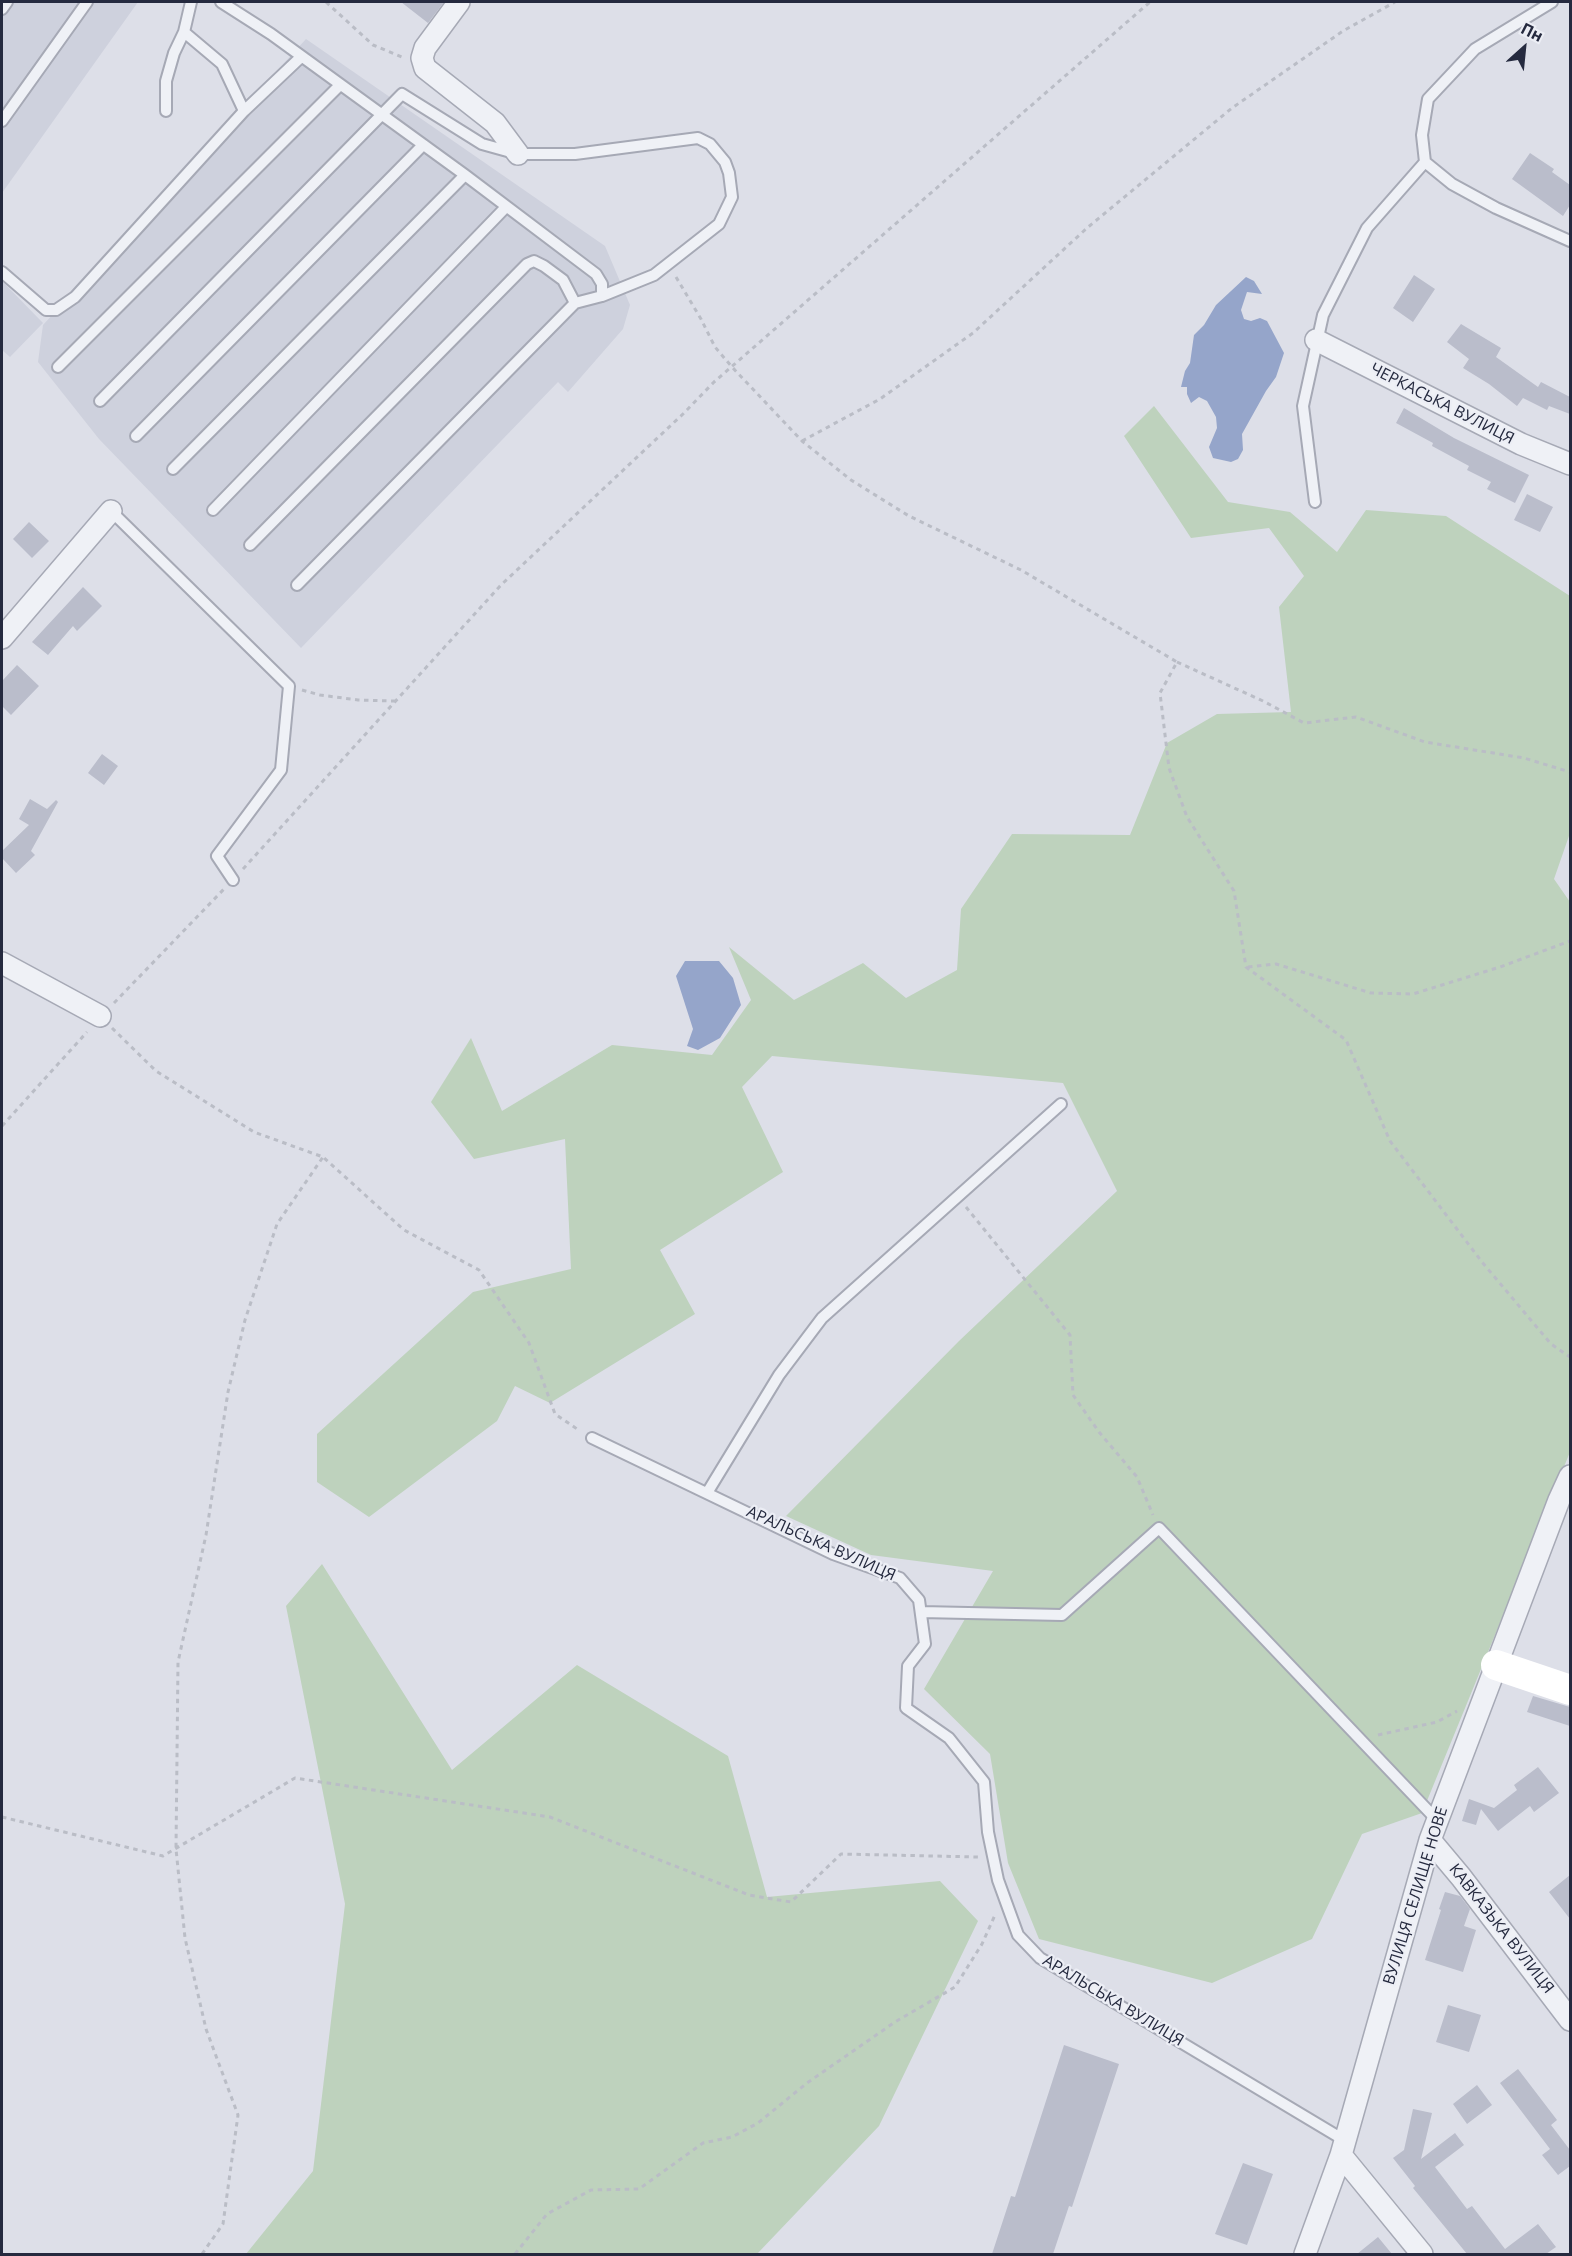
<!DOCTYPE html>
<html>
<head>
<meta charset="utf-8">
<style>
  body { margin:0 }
  #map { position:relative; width:1572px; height:2256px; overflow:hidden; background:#dddfe8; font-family:"Open Sans",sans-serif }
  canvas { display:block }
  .frame { position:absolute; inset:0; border:3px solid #252a3f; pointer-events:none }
  .north { position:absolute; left:1494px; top:18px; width:60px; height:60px; -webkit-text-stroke:4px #eceef5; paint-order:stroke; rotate:27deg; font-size:16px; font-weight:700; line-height:24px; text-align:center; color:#252a3f }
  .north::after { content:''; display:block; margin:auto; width:21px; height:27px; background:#252a3f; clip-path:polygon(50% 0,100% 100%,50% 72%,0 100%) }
</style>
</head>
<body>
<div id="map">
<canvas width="1572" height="2256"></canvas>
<div class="frame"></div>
<div class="north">Пн</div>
</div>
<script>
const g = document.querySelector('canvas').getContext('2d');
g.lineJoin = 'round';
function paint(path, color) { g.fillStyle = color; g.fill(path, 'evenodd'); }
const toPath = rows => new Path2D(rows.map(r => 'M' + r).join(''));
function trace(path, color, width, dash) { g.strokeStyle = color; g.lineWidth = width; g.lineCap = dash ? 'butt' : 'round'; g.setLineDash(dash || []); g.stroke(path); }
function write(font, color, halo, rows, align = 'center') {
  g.font = font + ' "Open Sans",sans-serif'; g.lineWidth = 4.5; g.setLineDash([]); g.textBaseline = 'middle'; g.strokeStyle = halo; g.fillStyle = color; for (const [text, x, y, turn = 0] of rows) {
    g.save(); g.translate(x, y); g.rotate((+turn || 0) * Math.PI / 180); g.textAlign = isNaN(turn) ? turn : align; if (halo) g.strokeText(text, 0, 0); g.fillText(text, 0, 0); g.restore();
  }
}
const built = toPath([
  [2,2,138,2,2,193],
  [306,39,605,246,630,305,623,329,568,392,558,382,301,648,99,439,38,362,43,325],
  [2,281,43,323,10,357,2,350]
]);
const green = toPath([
  [1154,406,1228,502,1290,512,1337,552,1366,510,1446,516,1570,596,1570,833,1554,879,1570,902,1570,1452,1422,1813,1362,1834,1312,1939,1212,1983,1039,1939,1008,1863,990,1754,924,1689,993,1571,871,1555,786,1516,959,1341,1117,1191,1063,1083,772,1056,742,1087,783,1172,660,1250,695,1314,550,1403,515,1386,497,1421,369,1517,317,1482,317,1434,473,1292,571,1269,565,1139,474,1159,431,1102,471,1038,502,1111,612,1045,712,1055,751,1000,729,947,794,1000,863,963,906,998,957,970,961,909,1012,834,1130,835,1167,743,1217,714,1291,712,1279,607,1304,576,1269,528,1191,538,1124,436],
  [322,1564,452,1770,577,1665,728,1756,767,1897,940,1881,978,1921,879,2126,757,2254,246,2254,313,2171,345,1904,286,1606]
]);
const water = toPath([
  [1246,277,1254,281,1262,294,1247,292,1241,310,1244,319,1251,321,1260,318,1267,321,1284,353,1276,377,1266,391,1242,434,1243,450,1238,459,1231,462,1213,458,1209,447,1217,428,1216,417,1207,401,1199,397,1191,403,1187,394,1187,387,1181,387,1185,371,1190,363,1194,335,1204,325,1216,305],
  [685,961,719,961,733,978,741,1005,720,1038,698,1050,687,1046,693,1029,676,976]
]);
const building = toPath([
  [401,2,444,2,428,23],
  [1530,153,1554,169,1552,172,1570,185,1570,205,1563,216,1512,179],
  [1414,275,1435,289,1413,322,1393,308],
  [1461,324,1501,348,1496,357,1538,387,1541,382,1570,397,1570,414,1549,406,1547,410,1523,398,1517,406,1489,384,1463,368,1469,359,1447,342],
  [1404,408,1454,438,1529,475,1515,503,1487,489,1491,482,1467,470,1469,466,1432,446,1433,443,1396,423],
  [1527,494,1553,507,1540,532,1514,520],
  [29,522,49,541,32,558,13,539],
  [83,587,102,606,77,631,73,626,48,655,32,642],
  [17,665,39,686,11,715,2,706,2,681],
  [102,754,118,766,104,785,88,773],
  [30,799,47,809,56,800,58,802,31,851,35,855,16,873,2,858,2,851,29,825,19,819],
  [1533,1696,1570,1707,1570,1726,1527,1712],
  [1538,1767,1559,1793,1534,1812,1530,1806,1498,1831,1481,1809,1476,1825,1462,1821,1469,1799,1494,1808,1517,1790,1514,1785],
  [1570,1875,1570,1919,1549,1892],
  [1445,1892,1460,1896,1470,1909,1464,1926,1476,1930,1463,1972,1425,1960,1441,1910,1439,1909],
  [1448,2005,1481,2015,1469,2052,1436,2042],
  [1064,2045,1119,2064,1072,2207,1069,2206,1053,2254,992,2254,1011,2196,1015,2197],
  [1518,2069,1557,2120,1551,2125,1570,2150,1570,2166,1558,2175,1542,2155,1550,2149,1500,2083],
  [1477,2085,1492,2105,1467,2124,1453,2104],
  [1413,2109,1432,2113,1421,2159,1455,2133,1464,2145,1435,2167,1467,2209,1472,2206,1505,2249,1538,2224,1556,2247,1546,2254,1467,2254,1413,2188,1415,2186,1393,2158,1404,2150],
  [1243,2163,1273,2174,1247,2245,1215,2234],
  [1378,2237,1392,2254,1357,2254]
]);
const path = toPath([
  [326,2,373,45,402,57],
  [676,277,701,319,715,347,732,367,802,441,851,480,909,516,1021,570,1177,662,1160,693,1169,768,1187,817,1234,891,1246,967,1346,1040,1390,1141,1482,1262,1551,1344,1570,1357],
  [802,441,880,399,973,333,1087,228,1232,108,1343,31,1395,2],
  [1177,662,1263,701,1304,723,1356,717,1425,742,1524,758,1570,772],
  [302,690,320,695,358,700,395,701],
  [243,869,501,585,684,413,714,382,1150,2],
  [1248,967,1276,964,1371,993,1413,994,1500,967,1570,941],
  [114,1003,224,889],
  [112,1028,156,1071,254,1132,323,1157,404,1230,479,1270,529,1343,555,1414,580,1431],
  [2,1126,87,1032],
  [966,1207,1070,1335,1073,1395,1099,1432,1137,1477,1153,1515],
  [1378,1735,1437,1722,1457,1711],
  [2,1817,163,1856,295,1778,550,1817,749,1895,791,1902,841,1854,979,1857],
  [202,2254,223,2224,238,2115,206,2029,185,1938,176,1849,178,1662,206,1535,228,1392,245,1320,277,1224,323,1157],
  [515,2254,547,2214,591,2190,639,2189,703,2143,732,2137,758,2123,807,2083,895,2022,955,1987,982,1944,995,1915]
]);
const lane = toPath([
  [191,2,184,32,222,64,244,111],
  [221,2,271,34,465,175,596,274,602,284,602,296,575,303,297,585],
  [1552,2,1475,49,1428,99,1422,135,1425,162,1452,184,1496,208,1570,241],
  [2,9,7,2],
  [166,111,166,81,174,53,184,32],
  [2,121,87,2],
  [2,272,46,310,56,310,75,297,244,111,301,57],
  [58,367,340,85],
  [100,401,402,94,482,144,518,154,575,154,698,138,710,144,725,162,729,173,732,197,719,224,654,275,602,296],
  [136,436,423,145],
  [173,469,465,175],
  [1315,502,1303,406,1323,315,1367,228,1425,162],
  [213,510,506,207],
  [111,511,289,686,281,770,217,856,233,880],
  [250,545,527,264,534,261,544,266,563,280,575,303],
  [592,1438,833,1554,900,1578,919,1600,925,1644,908,1666,906,1708,949,1738,984,1782,988,1832,998,1880,1018,1935,1040,1958,1344,2140],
  [707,1493,779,1375,822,1318,1061,1104],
  [921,1612,1062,1615,1159,1528,1437,1820]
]);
const street = toPath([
  [459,2,425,48,422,58,425,68,495,123,518,154],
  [1316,340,1521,444,1570,464],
  [2,638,111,511],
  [2,963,100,1016],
  [1430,1840,1461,1877,1570,2020],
  [1341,2155,1422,2254],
  [1305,2254,1341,2155,1430,1840,1559,1500,1570,1476]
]);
const secondary = toPath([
  [1496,1665,1570,1690]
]);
const streetNames = [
  ["ЧЕРКАСЬКА ВУЛИЦЯ",1442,404,27],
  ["АРАЛЬСЬКА ВУЛИЦЯ",821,1544,24],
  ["ВУЛИЦЯ СЕЛИЩЕ НОВЕ",1416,1896,-73],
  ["КАВКАЗЬКА ВУЛИЦЯ",1501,1929,52],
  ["АРАЛЬСЬКА ВУЛИЦЯ",1113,2001,31]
];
paint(built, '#ced1dd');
paint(green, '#bed2bd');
paint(water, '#95a5ca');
paint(building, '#babdcb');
trace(lane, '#a6a9b5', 14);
trace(street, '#a6a9b5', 24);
trace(path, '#babdc6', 3, [4.5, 4.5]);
trace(lane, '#eff1f6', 10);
trace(street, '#eff1f6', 21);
trace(secondary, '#fff', 30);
write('16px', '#252a3f', '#eceef5', streetNames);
</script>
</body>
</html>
